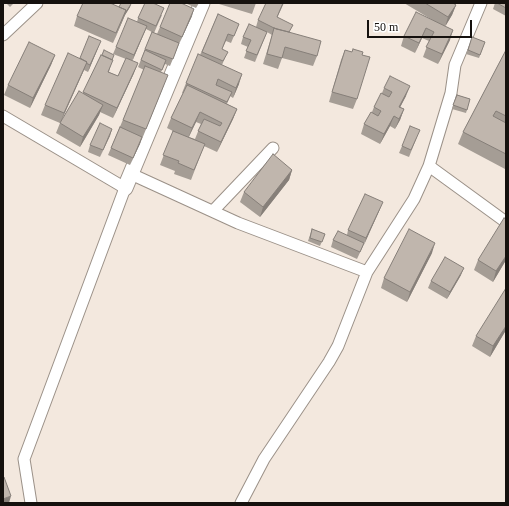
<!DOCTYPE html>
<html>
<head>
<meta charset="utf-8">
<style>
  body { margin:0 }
  #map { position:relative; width:509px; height:506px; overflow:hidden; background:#f3e8de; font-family:"Times New Roman",serif }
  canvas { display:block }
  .frame { position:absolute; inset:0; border:4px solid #15110e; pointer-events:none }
  .scale { position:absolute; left:367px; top:20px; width:105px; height:18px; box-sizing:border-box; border:2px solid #15110e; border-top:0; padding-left:5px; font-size:12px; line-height:14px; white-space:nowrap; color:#15110e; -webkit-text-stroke:3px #fff; paint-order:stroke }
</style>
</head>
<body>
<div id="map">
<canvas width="509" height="506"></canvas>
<div class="frame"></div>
<div class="scale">50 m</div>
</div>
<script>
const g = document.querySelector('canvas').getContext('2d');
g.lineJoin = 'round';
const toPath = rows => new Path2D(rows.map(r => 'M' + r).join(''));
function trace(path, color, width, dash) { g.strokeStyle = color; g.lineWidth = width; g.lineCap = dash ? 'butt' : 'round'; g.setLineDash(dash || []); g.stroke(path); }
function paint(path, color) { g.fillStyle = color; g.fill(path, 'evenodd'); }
const street = toPath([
  [3,35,37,3],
  [3,116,125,188,24,459,31,503],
  [429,166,506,222],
  [131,174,238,223,367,272],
  [213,211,273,148],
  [241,503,264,459,329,362,338,346,367,272,414,199,429,166,451,93,455,65,481,3]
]);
const secondary = toPath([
  [125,188,202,3]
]);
const wall = toPath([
  [6,3,14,3,10,7],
  [185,3,199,3,196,8],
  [219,3,256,3,252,14,219,4],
  [284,3,277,18,290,32,317,56,313,66,282,58,278,69,263,64,272,35,267,32,255,62,244,58,248,47,241,44,243,37,256,27,258,20],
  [404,3,453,3,456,5,452,15,445,26,450,40,438,64,423,57,429,41,422,38,415,53,401,46,404,36,434,21],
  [495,3,506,3,506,16,493,9],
  [131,4,130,7,125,15,113,43,74,26,77,16],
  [218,14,239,24,231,43,226,41,222,49,225,58,222,65,239,84,233,98,230,96,227,104,237,109,233,119,217,152,204,146,191,180,174,174,175,171,160,165,173,131,167,128,171,118,183,93,182,93,186,83,200,55],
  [196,122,201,124,195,139,189,137],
  [162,15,154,33,157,34,160,27,192,16,179,44,170,66,165,64,161,72,164,85,142,139,130,165,108,155,144,70,138,67,152,32,146,29,132,61,134,73,113,118,100,112,99,115,80,147,56,133,60,123,41,115,45,105,80,58,98,48,88,72,84,70,61,122,83,93,101,55,112,60,109,72,118,76,126,59,113,54,116,47,137,22,138,18],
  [472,37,485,42,479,58,466,54],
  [345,50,362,55,357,99,353,109,329,102,341,60],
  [506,50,506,166,505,169,458,144,463,132],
  [55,55,51,65,30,108,4,95,8,85],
  [384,88,406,96,400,107,404,109,400,120,395,129,390,126,380,144,361,134,364,124,372,112,374,107,382,93],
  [457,95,470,99,466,113,452,109],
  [112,129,100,157,88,152,90,145],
  [417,137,409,157,399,153,402,146],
  [292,170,289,180,260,217,240,202,244,192],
  [380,209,357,259,331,247,333,240,347,235,348,230],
  [312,229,325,234,320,246,308,241],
  [432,253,407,302,381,288,384,278],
  [478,260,506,260,493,282,474,270],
  [461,275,447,299,428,288,431,281],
  [506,330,490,357,472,346,476,336]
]);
const shadedWall = toPath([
  [131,4,130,7,125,15,113,43,125,13],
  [456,5,452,15,445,27,448,17],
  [194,9,192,16,179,44],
  [147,26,144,33,132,62,134,55],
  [426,28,422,38,415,53,419,43],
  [453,30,450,40,438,64,442,54],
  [101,41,98,48,88,72,90,65],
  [55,55,51,65,30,108,33,98],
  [87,62,83,72,60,123,64,113],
  [138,63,134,73,113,118,117,108],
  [242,74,239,84,233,98,236,88],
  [410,86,406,96,395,117,399,107],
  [103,105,99,115,80,147,83,137],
  [237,109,233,119,217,152,221,142],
  [404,109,400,120,395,129,399,119],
  [200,112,196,122,188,138,192,128],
  [394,116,390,126,380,144,384,134],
  [112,129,110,136,100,157],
  [142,137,140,144,130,165],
  [292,170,289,180,260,217,263,207],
  [383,202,380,209,364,245,366,238],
  [435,243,432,253,407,302,410,292],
  [506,256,506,260,493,282,496,271],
  [464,268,461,275,447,299,450,292],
  [506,326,506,330,490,357,493,346],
  [11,496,9,503,3,503,3,499]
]);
const building = toPath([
  [83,3,110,3,126,10,116,33,77,16,83,3],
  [121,3,130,3,131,4,126,12,126,10,119,7,121,3],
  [145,3,153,3,164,8,156,26,138,18,145,3],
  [170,3,181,3,194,9,182,37,160,27,170,3],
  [266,3,283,3,277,17,293,25,289,32,276,29,258,20,266,3],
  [425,3,453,3,456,5,448,17,425,3],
  [497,3,506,3,506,8,497,3],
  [416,12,453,30,442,54,426,47,434,32,426,28,419,43,404,36,416,12],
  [218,14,239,24,234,36,228,34,222,49,228,52,223,61,202,52,218,14],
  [128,18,147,26,134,55,116,47,128,18],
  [249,24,267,32,257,55,246,51,251,40,243,37,249,24],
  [274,28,321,41,317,56,285,47,282,58,267,54,274,28],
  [152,32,179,43,173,59,145,49,152,32],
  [89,36,101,41,90,65,86,63,87,62,80,58,89,36],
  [472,37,485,42,480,55,468,50,472,37],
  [29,42,55,55,33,98,8,85,29,42],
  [353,49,363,52,362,55,370,57,357,99,332,92,345,50,352,52,353,49],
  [104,50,114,55,112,60,102,55,104,50],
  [145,50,166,60,162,70,141,60,145,50],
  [506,50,506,116,496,111,493,116,506,123,506,154,463,132,506,50],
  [68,53,87,62,64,113,45,105,68,53],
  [198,54,242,74,236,88,218,79,216,85,232,92,227,102,186,83,198,54],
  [101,55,113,60,108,72,118,76,126,58,138,63,117,108,83,92,101,55],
  [145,66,168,75,146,129,123,120,145,66],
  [390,76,410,86,399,107,404,109,399,119,394,116,384,134,364,124,371,112,378,116,381,111,374,107,381,93,389,97,392,92,384,88,390,76],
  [187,85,237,109,221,142,198,131,204,119,220,126,222,123,200,112,192,128,171,118,187,85],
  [79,91,103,105,83,137,60,123,79,91],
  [457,95,470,99,467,110,453,105,457,95],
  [100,123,112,129,103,150,90,145,100,123],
  [410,126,420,130,411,150,402,146,410,126],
  [120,127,142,137,133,158,111,148,120,127],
  [173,131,205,144,194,170,178,163,179,161,163,155,173,131],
  [273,154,292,170,263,207,244,192,273,154],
  [365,194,383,202,366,238,348,230,365,194],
  [504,218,506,219,506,256,496,271,478,260,504,218],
  [312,229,325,234,322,242,310,238,312,229],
  [409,229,435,243,410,292,384,278,409,229],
  [338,231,364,243,360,252,333,240,338,231],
  [445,257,464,268,450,292,431,281,445,257],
  [506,288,506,326,493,346,476,336,506,288],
  [3,477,4,477,11,496,3,499,3,477]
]);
trace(street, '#9b9188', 13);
trace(secondary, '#9b9188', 17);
trace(street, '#fff', 11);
trace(secondary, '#fff', 15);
paint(wall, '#a59d95');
paint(shadedWall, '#867f79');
paint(building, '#c0b6ad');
trace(building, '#867f79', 1);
</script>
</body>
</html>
